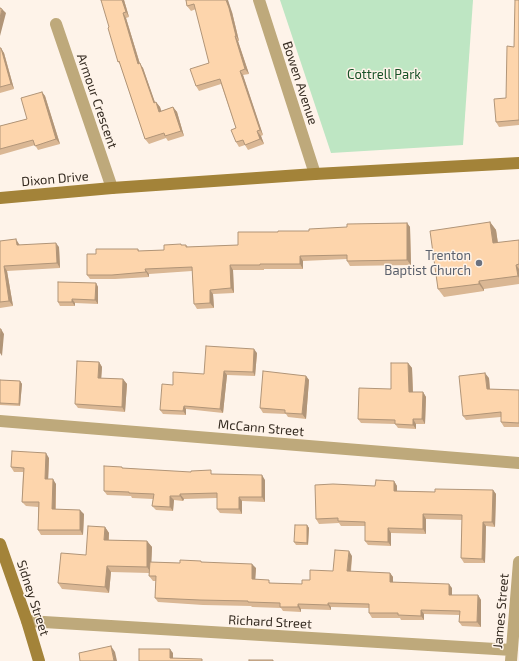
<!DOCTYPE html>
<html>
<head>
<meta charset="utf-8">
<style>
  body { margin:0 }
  canvas { display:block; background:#fef3e9 }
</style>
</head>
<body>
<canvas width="519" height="661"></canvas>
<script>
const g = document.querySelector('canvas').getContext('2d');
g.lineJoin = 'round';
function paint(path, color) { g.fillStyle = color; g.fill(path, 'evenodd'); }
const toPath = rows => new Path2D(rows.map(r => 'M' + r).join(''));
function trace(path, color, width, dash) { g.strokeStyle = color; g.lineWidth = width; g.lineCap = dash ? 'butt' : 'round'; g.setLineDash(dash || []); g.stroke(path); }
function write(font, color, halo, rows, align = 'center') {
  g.font = font + ' "Exo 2",sans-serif'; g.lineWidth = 3; g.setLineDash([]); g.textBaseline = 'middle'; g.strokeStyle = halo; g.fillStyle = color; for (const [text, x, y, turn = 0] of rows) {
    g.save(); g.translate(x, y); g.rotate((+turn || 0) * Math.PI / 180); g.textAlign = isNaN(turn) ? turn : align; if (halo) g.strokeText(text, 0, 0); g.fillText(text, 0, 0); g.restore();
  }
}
const green = toPath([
  [280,0,473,0,463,145,331,153]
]);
const street = toPath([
  [259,0,315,174],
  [56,24,112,188],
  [0,421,519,463],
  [27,621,512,650],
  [511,661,519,562]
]);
const secondary = toPath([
  [0,198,112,188,315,174,519,163],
  [0,544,27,621,39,661]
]);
const wall = toPath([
  [124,0,129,17,126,18,140,64,143,68,155,103,156,102,160,107,161,111,173,107,177,112,184,136,168,141,166,138,149,144,145,139,120,64,118,62,109,27],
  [186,0,232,12,239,41,238,41,249,74,243,75,263,135,261,136,264,144,248,150,245,145,239,147,236,142,236,128,221,84,199,91,196,86,209,63,196,9,191,11,187,6],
  [519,0,519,125,499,127,496,122,506,98,514,47],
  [0,48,4,53,14,89,0,93],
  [42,92,45,96,60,144,38,150,35,145,0,155,0,126,27,119],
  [490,222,496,230,498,243,519,240,519,284,484,289,484,291,444,297,438,289],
  [407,223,410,227,411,265,350,266,347,261,347,259,303,261,303,269,264,269,264,270,233,270,234,293,213,294,214,308,197,309,194,304,192,271,149,274,149,277,115,279,90,279,87,275,96,254,138,249,139,251,164,250,181,245,186,245,188,247,238,245,278,232,309,231],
  [0,241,19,244,20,245,59,247,60,268,7,271,13,306,0,308],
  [96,283,98,287,98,304,75,303,75,306,60,306,58,302],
  [257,353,255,376,227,375,223,413,186,409,186,415,163,414,160,410,173,385,204,374],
  [99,362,102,367,101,378,123,379,127,384,125,412,78,408,75,404],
  [408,363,412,368,413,392,423,392,426,397,425,424,416,424,416,429,398,428,395,424,361,423,358,419,391,389],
  [284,373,284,374,306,376,309,380,306,419,288,417,286,414,263,413,260,408],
  [489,378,490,389,519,390,519,427,504,427,501,422,501,417,466,420,463,416],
  [0,380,20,381,22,384,20,406,0,405],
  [49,458,48,479,56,484,56,509,84,514,83,535,41,535,38,530,38,507,26,506,22,502,23,472,14,472,11,467],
  [123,468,213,474,265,480,265,502,242,501,242,514,220,513,217,509,217,498,184,499,183,501,174,500,173,511,156,510,152,506,153,499,132,498,131,496,107,495,104,491],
  [394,481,397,486,397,491,435,492,493,490,496,494,495,527,486,526,485,563,464,563,461,558,462,520,426,519,426,534,391,533,391,546,368,545,365,541,365,526,341,526,339,523,319,524,316,519,375,486],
  [307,525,309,528,308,545,296,545,294,542],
  [105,527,109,533,109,540,147,541,152,547,151,562,180,563,201,562,256,568,255,579,271,583,302,584,333,571,352,556,351,572,390,573,393,577,393,582,452,588,452,595,478,595,481,600,481,627,462,626,459,622,459,615,424,614,424,620,401,620,400,618,372,618,369,613,369,608,331,607,331,610,301,609,301,612,283,611,281,608,252,607,251,606,203,605,158,602,155,598,156,581,153,581,149,576,149,573,111,572,109,593,62,589,58,583,86,555]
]);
const shadedWall = toPath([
  [122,0,124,0,129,17,126,12],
  [226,0,228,0,232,12,239,41,236,36],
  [2,9,6,13,0,36,0,18],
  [123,13,126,18,140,64,143,68,157,108,154,103,138,64],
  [235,36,238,41,249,74,245,69],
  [1,48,4,53,14,89,11,84],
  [240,71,243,75,263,135,260,130],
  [42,92,45,96,60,144,56,139],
  [156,102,160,107,163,116,159,112],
  [173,107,177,112,184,136,181,131],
  [257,131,261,136,264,144,260,139],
  [490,222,496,230,499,251,493,243],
  [407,223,410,227,411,265,407,260],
  [16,239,19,244,20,249,17,245],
  [56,243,59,247,60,268,57,263],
  [300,256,303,261,303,269,300,264],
  [230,265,233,270,234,293,231,288],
  [516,265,519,269,519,278,518,276],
  [4,266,7,271,13,306,9,301],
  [145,269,149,274,149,277,146,272],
  [479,281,484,289,484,291,479,284],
  [96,283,98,287,98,304,95,300],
  [210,290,213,294,214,308,210,303],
  [72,299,75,303,75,306,72,302],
  [1,329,4,334,2,356,0,353,0,342],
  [254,349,257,353,255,376,253,372],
  [99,362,102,367,101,382,98,378],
  [408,363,412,368,413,396,409,392],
  [224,371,227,375,223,413,220,409],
  [485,373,489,378,490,393,487,389],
  [306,376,309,380,306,419,302,414],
  [123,379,127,384,125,412,122,407],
  [20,381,22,384,20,406,19,404],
  [423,392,426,397,425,424,422,419],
  [184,406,186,409,186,415,183,411],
  [413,419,416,424,416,429,413,425],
  [46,453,49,458,48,483,45,479],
  [262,475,265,480,265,502,262,497],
  [53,479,56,484,55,514,52,509],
  [394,481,397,486,397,496,394,491],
  [493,490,496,494,495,527,492,522],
  [180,494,184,499,183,501,180,496],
  [170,496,174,500,173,511,170,507],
  [239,497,242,501,242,514,239,509],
  [80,510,84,514,83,535,80,530],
  [423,514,426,519,426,534,423,529],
  [483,522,486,526,485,563,482,559],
  [307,525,309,528,308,545,307,543],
  [105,527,109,533,108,546,104,540],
  [388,528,391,533,391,546,388,542],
  [147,541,152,547,151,573,147,567],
  [349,551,352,556,350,576,347,571],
  [252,564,256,568,255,584,252,579],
  [107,566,111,572,109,593,105,587],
  [390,573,393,577,393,587,390,582],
  [449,584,452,588,452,599,449,595],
  [478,595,481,600,481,627,477,622],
  [328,603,331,607,331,610,328,605],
  [298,604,301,609,301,612,298,607],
  [421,610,424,614,424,620,421,616],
  [111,646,115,652,117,661,114,661],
  [170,649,173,653,173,661,170,658]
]);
const building = toPath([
  [101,0,122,0,126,12,123,13,138,64,140,63,154,103,156,102,159,112,173,107,181,131,165,136,164,133,145,139,119,61,118,62,108,28,109,27,101,0],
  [186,0,226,0,229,8,236,36,235,36,245,69,240,71,260,130,257,131,260,139,245,145,243,140,236,142,231,130,236,128,220,79,196,86,190,69,209,63,194,4,187,6,186,0],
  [515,0,519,0,519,120,496,122,494,99,506,98,507,46,514,47,515,0],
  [0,8,2,9,0,18,0,8],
  [0,48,1,48,11,84,0,87,0,48],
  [42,92,56,139,35,146,33,140,0,149,0,126,27,119,21,98,42,92],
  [490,222,493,243,519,240,519,264,516,265,518,276,479,281,479,284,438,289,430,231,490,222],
  [407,223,407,260,347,261,347,255,300,256,300,264,260,264,260,265,230,265,231,288,210,290,210,303,194,304,192,267,145,269,146,272,112,275,87,275,87,254,96,254,96,249,138,249,138,251,164,250,164,245,181,244,181,245,186,245,186,247,238,245,238,232,278,232,278,231,309,231,309,229,347,227,347,224,407,223],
  [16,239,17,245,56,243,57,263,4,266,9,301,0,302,0,241,16,239],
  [58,282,96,283,95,300,72,299,72,302,58,302,58,282],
  [0,329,1,329,0,342,0,329],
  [206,346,254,349,253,372,224,371,220,409,184,406,183,411,160,410,162,384,173,385,173,372,204,374,206,346],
  [77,361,99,362,98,378,123,379,122,407,75,404,77,361],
  [391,363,408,363,409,392,423,392,422,419,413,419,413,425,395,424,395,420,358,419,359,388,391,389,391,363],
  [263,371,306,376,302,414,285,413,285,410,260,408,263,371],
  [485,373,487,389,519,390,519,423,501,422,501,412,463,416,459,376,485,373],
  [0,380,20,381,19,404,0,403,0,380],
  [12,451,46,453,45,479,53,479,52,509,80,510,80,530,38,530,39,502,22,502,24,468,11,467,12,451],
  [104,466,122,467,122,468,191,472,191,471,211,470,211,474,262,475,262,497,239,497,239,509,217,509,217,493,180,494,180,496,170,496,170,507,152,506,154,494,129,493,129,492,104,491,104,466],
  [376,480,394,481,394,491,435,492,435,489,493,490,492,522,483,522,482,559,461,558,462,515,423,514,423,529,388,528,388,542,365,541,365,522,338,521,338,518,316,519,315,485,333,484,375,486,376,480],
  [295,525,307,525,307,543,294,542,295,525],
  [88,526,105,527,104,540,147,541,147,567,107,566,105,587,58,583,61,553,86,555,88,526],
  [335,550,349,551,347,571,390,573,390,582,449,584,449,595,478,595,477,622,459,622,460,611,421,610,421,616,398,615,398,613,369,613,369,604,328,603,328,605,298,604,298,607,280,607,280,603,248,602,248,601,200,600,155,598,156,576,149,576,150,562,180,563,180,560,201,561,201,562,252,564,252,579,269,580,269,583,302,584,302,580,310,580,310,570,333,571,335,550],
  [111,646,114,661,80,661,79,653,111,646],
  [139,649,170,649,170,658,202,659,202,661,139,661,139,649],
  [249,660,273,660,273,661,249,661,249,660]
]);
const markers = [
  [479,263,4,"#6b7280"]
];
const parkNames = [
  ["Cottrell Park",384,75]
];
const streetNames = [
  ["Bowen Avenue",300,83,72],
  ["Armour Crescent",97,101,71],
  ["Dixon Drive",55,179,-5],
  ["McCann Street",261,428,5],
  ["Sidney Street",33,598,72],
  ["James Street",501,611,-85],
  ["Richard Street",270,622,3]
];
const worshipNames = [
  ["Trenton",471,256],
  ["Baptist Church",471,271]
];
paint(green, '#bee6c3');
trace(street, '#bea97b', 12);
trace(secondary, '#a38339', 12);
paint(wall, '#dab794');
paint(shadedWall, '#b19578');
paint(building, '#fdd5ac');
trace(building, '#b19578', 1);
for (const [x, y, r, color] of markers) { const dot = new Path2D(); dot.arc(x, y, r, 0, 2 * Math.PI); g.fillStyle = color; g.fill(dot); trace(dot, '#fef3e9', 1.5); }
write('13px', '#175126', '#fef3e9', parkNames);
write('13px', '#352b21', '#fef3e9', streetNames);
write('13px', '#5b616d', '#fef3e9', worshipNames, 'right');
</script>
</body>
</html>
